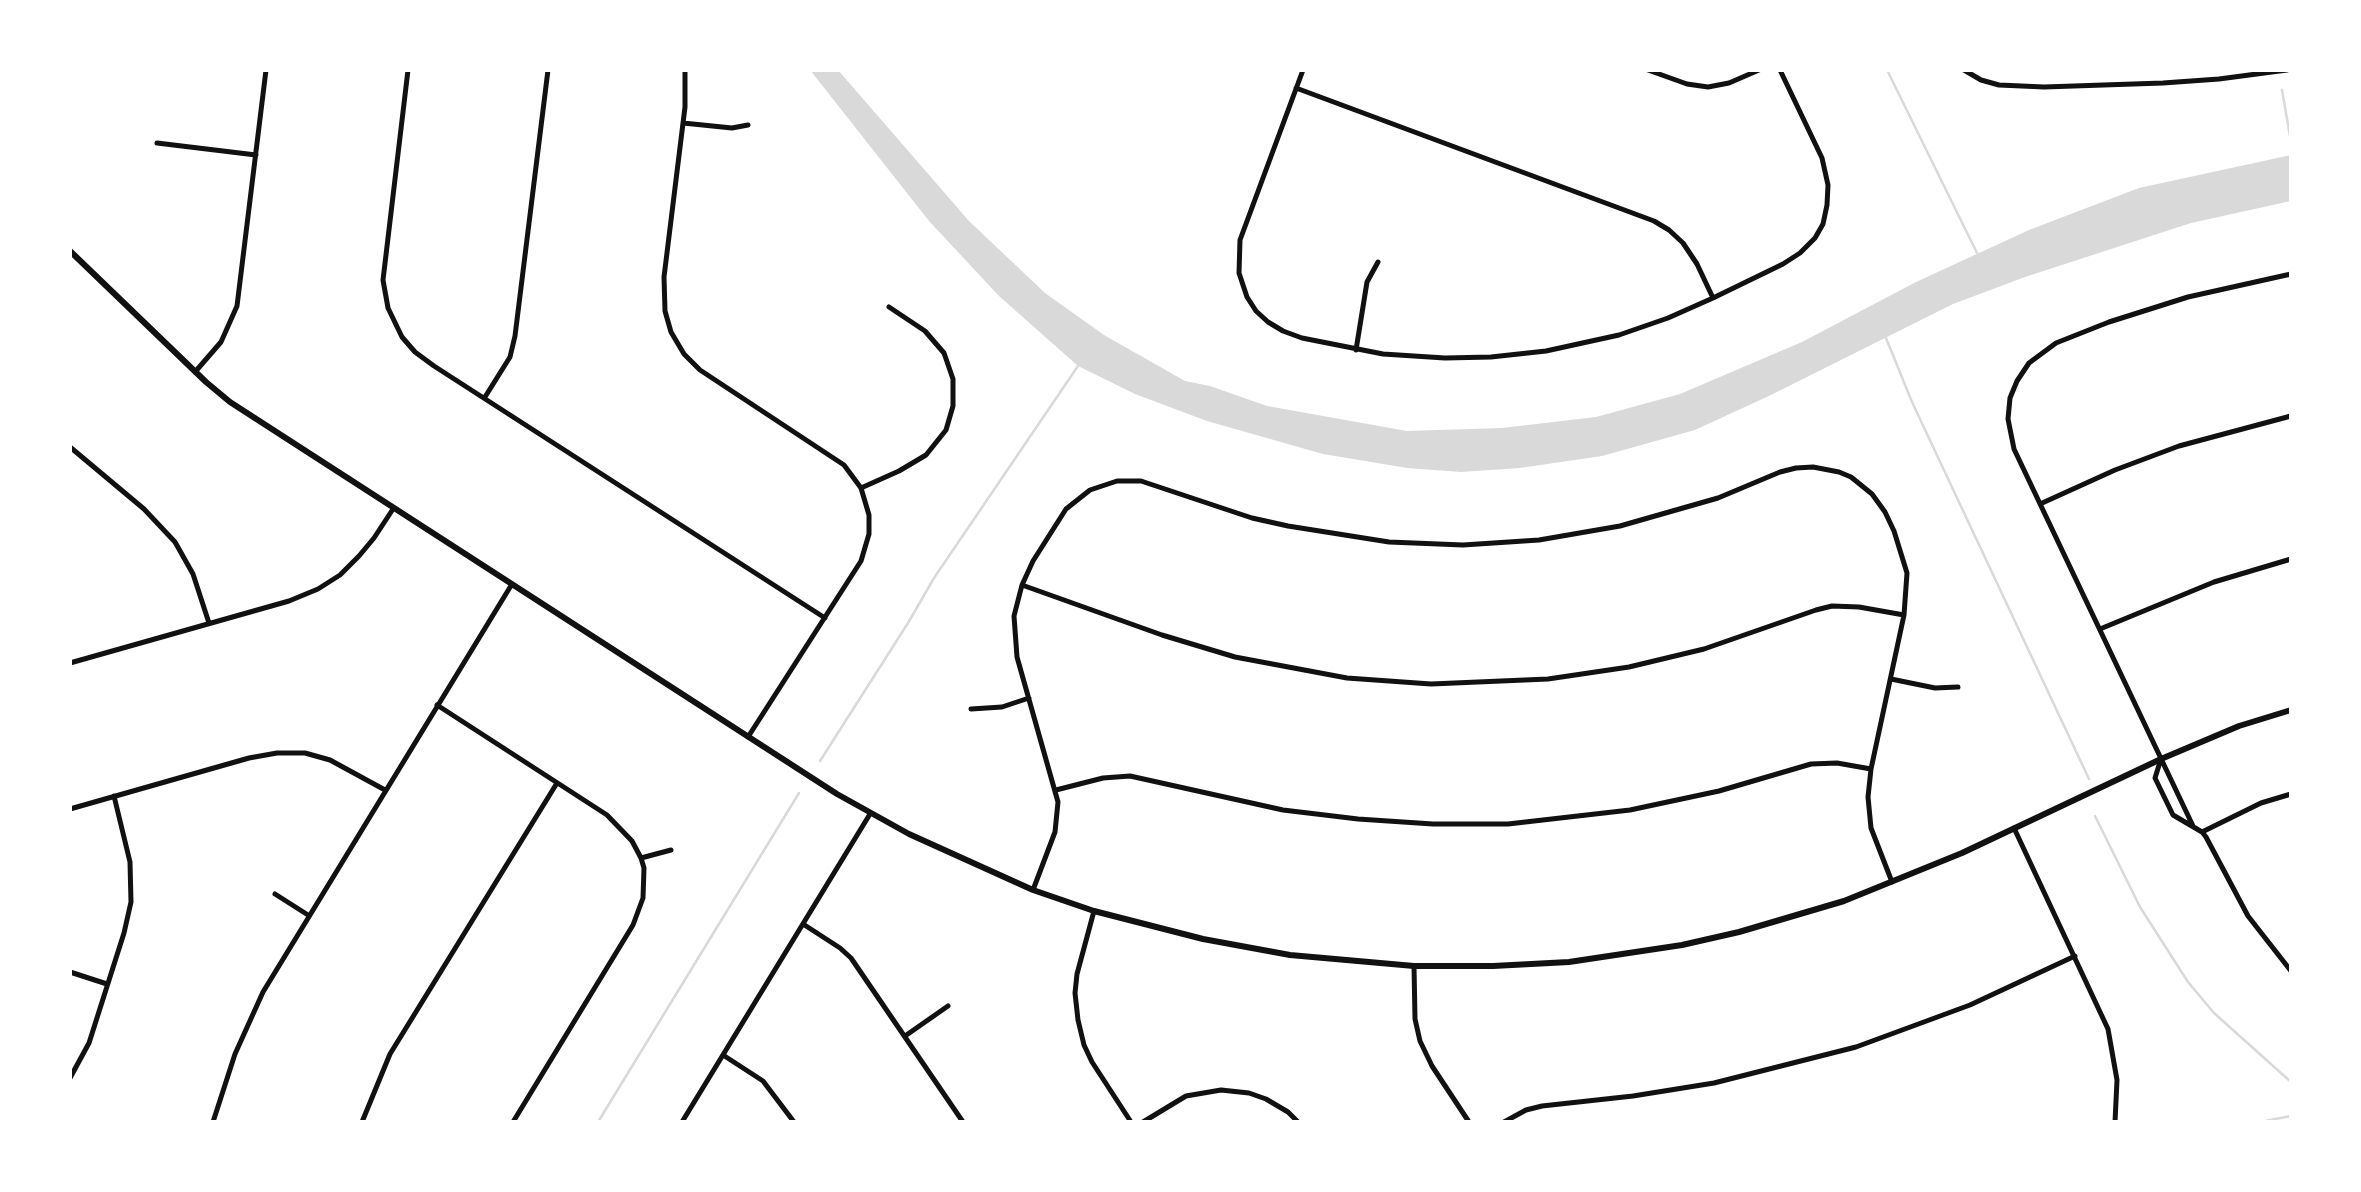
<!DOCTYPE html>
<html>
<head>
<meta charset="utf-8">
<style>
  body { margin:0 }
  #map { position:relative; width:2361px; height:1192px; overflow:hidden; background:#fff; font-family:"Space Grotesk",sans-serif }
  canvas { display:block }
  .frame { position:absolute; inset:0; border:72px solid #fff; pointer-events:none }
</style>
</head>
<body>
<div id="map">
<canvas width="2361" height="1192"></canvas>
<div class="frame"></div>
</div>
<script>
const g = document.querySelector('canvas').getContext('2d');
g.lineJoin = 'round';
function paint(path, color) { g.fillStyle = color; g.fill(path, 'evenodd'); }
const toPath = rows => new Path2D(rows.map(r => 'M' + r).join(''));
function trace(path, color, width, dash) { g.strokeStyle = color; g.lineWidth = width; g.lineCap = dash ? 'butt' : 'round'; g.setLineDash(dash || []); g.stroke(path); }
const water = toPath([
  [810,70,838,70,969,221,1045,293,1104,335,1185,381,1210,386,1267,406,1407,431,1502,428,1596,417,1680,394,1802,342,1916,282,2029,230,2139,188,2291,155,2291,201,2191,223,2025,277,1953,304,1771,395,1695,430,1602,456,1520,468,1461,472,1407,468,1323,454,1207,421,1135,394,1078,366,999,296,929,221]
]);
const stream = toPath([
  [1887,70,1977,253],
  [2282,90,2291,142],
  [1886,338,1912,402,2089,779],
  [820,761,908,623,934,578,1078,366],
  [2095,816,2140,907,2188,982,2214,1013,2291,1082],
  [598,1122,799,793],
  [2260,1122,2291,1116]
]);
const minor = toPath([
  [408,70,383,280,388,308,402,337,415,352,434,366,825,618],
  [685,70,685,107,664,277,665,311,671,332,684,354,700,370,844,465,861,488,869,515,869,534,861,561,748,737],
  [1303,70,1240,240,1239,273,1247,297,1256,311,1268,322,1283,331,1302,338,1383,354,1445,358,1491,357,1546,351,1619,335,1668,318,1713,298,1783,264,1800,253,1815,238,1823,224,1827,205,1828,185,1822,158,1780,70],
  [1648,70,1687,84,1708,87,1729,83,1759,70],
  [1964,70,1981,80,1999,85,2044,87,2163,83,2219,79,2287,70],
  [1296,88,1654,221,1669,230,1683,243,1697,264,1713,298],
  [683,123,732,128,748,125],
  [157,143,256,155],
  [1356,350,1367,282,1378,262],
  [195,372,221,342,237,306,266,70],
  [485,397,510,357,515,336,548,70],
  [70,447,144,509,175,542,193,574,209,623],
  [861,488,899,471,926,455,946,430,953,406,953,379,944,353,925,331,889,307],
  [2040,504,2115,470,2179,446,2291,416],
  [1022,585,1162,635,1235,657,1347,678,1431,684,1548,679,1629,667,1704,649,1816,610,1832,606,1859,607,1904,615],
  [2100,629,2214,582,2291,559],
  [70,663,289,601,318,589,340,575,359,556,374,538,393,509],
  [1891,679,1935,688,1958,687],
  [437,705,607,815,632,841,641,858,644,868,643,898,633,925,513,1122],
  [971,709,1002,707,1029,698],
  [2160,762,2155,778,2173,815,2202,832,2206,837,2248,916,2291,971],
  [1056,790,1103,778,1130,776,1283,810,1358,819,1433,824,1508,824,1630,810,1719,791,1811,764,1837,763,1871,769],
  [70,809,249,758,277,753,305,753,330,760,385,790],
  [2193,826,2014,449,2008,419,2010,398,2017,381,2029,363,2056,343,2109,322,2188,297,2291,274],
  [2014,828,2108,1029,2117,1080,2115,1122],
  [2202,832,2261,803,2291,794],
  [641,858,671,850],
  [1033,890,1055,832,1058,802,1017,657,1014,616,1022,585,1033,561,1066,509,1090,490,1117,481,1141,481,1252,518,1288,526,1389,542,1463,545,1539,540,1620,526,1718,498,1780,472,1796,468,1813,467,1839,472,1851,477,1872,494,1885,512,1894,531,1907,573,1904,615,1871,769,1868,797,1871,828,1892,882],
  [275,894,308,915],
  [1094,911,1077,974,1075,993,1078,1020,1084,1045,1092,1062,1131,1122],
  [803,924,840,948,851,958,963,1122],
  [1414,966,1415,1019,1420,1041,1432,1066,1469,1122],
  [70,972,107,984],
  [905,1036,948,1006],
  [723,1055,763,1081,794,1122],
  [70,1078,89,1043,124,933,131,902,130,862,114,796],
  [213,1122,235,1054,263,992,512,584],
  [362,1122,390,1054,557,783],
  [682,1122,870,814],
  [1143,1122,1186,1096,1221,1090,1249,1093,1266,1099,1288,1112,1298,1122],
  [1504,1122,1526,1110,1542,1106,1633,1096,1714,1083,1856,1047,1970,1005,2075,956]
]);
const tertiary = toPath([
  [70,251,206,382,230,402,837,794,909,834,1033,890,1094,911,1203,939,1290,955,1414,966,1493,966,1569,962,1682,945,1739,932,1844,901,1962,853,2161,759,2239,726,2291,710]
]);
paint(water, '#d9d9d9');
trace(stream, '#d9d9d9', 2.5);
trace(minor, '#111', 5);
trace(tertiary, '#111', 6);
</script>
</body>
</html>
